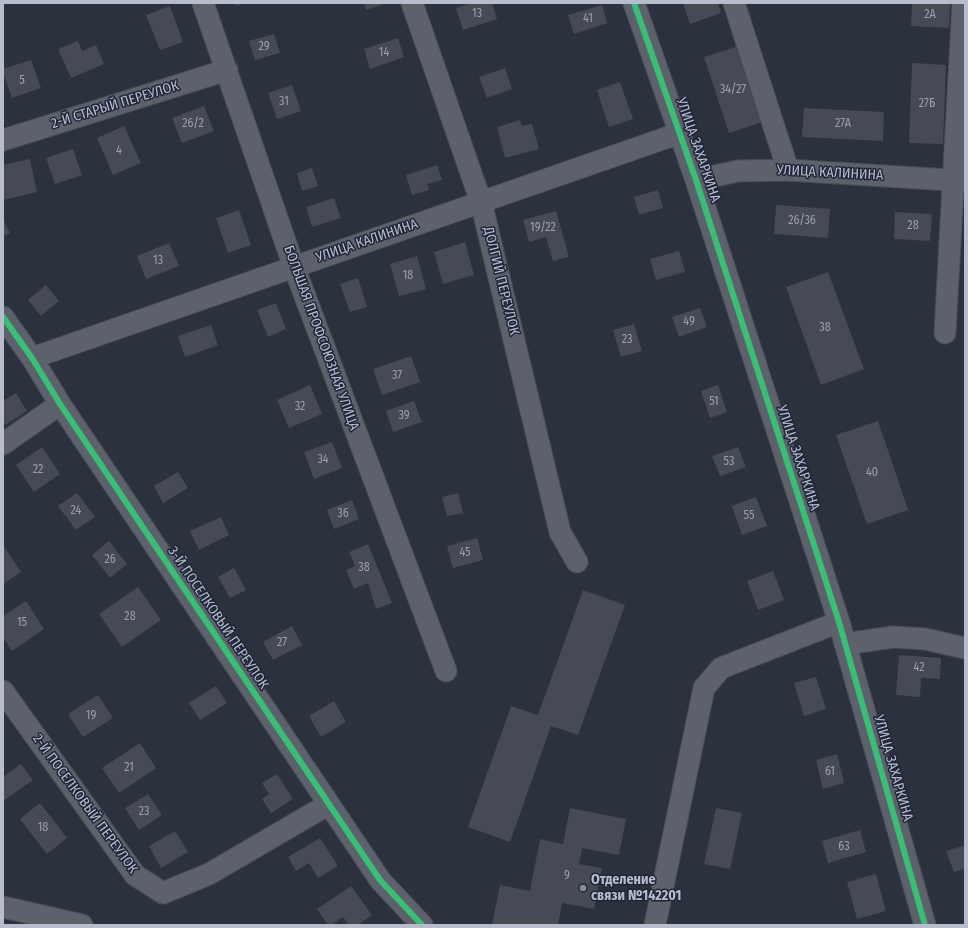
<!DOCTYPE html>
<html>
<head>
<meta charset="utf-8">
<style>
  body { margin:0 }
  #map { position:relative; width:968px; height:928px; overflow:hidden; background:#2c323d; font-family:"Fira Sans Condensed",sans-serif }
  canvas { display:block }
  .frame { position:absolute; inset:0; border:4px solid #b7bdcd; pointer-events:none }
</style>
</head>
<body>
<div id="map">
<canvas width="968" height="928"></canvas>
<div class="frame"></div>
</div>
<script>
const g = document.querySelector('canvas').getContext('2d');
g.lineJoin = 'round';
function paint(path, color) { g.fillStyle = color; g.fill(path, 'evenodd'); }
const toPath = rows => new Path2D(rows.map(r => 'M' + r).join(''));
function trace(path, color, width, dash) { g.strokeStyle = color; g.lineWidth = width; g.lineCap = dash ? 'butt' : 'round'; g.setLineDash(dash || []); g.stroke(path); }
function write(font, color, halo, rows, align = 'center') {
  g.font = font + ' "Fira Sans Condensed",sans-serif'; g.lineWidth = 3; g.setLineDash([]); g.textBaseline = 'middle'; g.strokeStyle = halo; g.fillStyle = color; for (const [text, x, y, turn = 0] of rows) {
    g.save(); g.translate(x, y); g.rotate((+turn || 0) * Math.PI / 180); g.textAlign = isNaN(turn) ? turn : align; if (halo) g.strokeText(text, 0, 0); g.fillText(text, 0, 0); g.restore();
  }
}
const building = toPath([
  [235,3,244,3,236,6],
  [364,3,388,3,366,10],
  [472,3,492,3,497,19,463,30,456,8],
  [683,3,718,3,721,13,690,24],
  [912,3,950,3,949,28,911,26],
  [602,5,607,23,574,34,568,15],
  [170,6,183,42,160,50,146,15],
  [274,34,280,53,255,60,249,41],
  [398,38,404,57,370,69,364,49],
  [78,41,82,51,96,45,104,64,71,78,58,49],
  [736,47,762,122,729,133,704,57],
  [31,60,41,88,12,98,3,73,3,69],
  [912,63,946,65,943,144,909,143],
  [505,68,512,89,487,98,479,77],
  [620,82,633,119,609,127,597,90],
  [292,85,301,111,277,119,268,93],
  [204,106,214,131,182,143,172,118],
  [804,108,884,112,883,141,802,137],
  [520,120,522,126,532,124,539,149,505,158,497,127],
  [124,126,141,163,113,175,97,138],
  [73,149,82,175,55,184,46,158],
  [30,159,37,192,3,200,3,165],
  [437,165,442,180,427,184,429,190,412,195,406,175],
  [312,168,318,186,302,191,297,173],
  [658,190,663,208,639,215,634,197],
  [334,198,341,218,312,227,306,207],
  [776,205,830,209,828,238,774,234],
  [239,210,251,245,228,253,216,218],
  [556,211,569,257,553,261,546,237,529,242,523,220],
  [895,212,932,214,930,241,894,239],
  [3,219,10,233,3,237],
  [465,242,474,275,443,284,434,252],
  [169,243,179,266,146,279,137,256],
  [679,251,685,272,656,280,650,259],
  [417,256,426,289,399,296,390,264],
  [828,272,864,369,821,385,786,287],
  [358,278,367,307,350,312,340,284],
  [46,285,59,301,41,316,28,300],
  [276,303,286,329,268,337,257,310],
  [700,308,707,327,679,337,672,317],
  [634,324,642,351,621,357,613,330],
  [211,325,218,345,185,357,178,336],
  [411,356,420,382,382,395,373,369],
  [310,385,322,414,289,428,277,400],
  [718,385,727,412,710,418,701,391],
  [16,393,27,411,5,425,3,421,3,401],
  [414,401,422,422,393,432,386,411],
  [878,421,908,510,867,524,836,435],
  [332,442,342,468,314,479,304,452],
  [42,447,60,474,34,492,16,465],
  [738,447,746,467,720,476,712,456],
  [178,472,188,488,163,503,154,486],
  [77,493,95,517,76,530,58,506],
  [458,493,463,513,447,516,442,497],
  [756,497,767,526,742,535,732,506],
  [352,500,359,519,334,529,327,510],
  [221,517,229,535,199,550,190,531],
  [477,538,483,560,453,568,447,546],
  [109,541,127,564,110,578,92,555],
  [368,544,392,603,376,609,368,583,354,589,346,570,355,566,349,552],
  [3,545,21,572,3,584],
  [234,568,246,590,230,598,218,577],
  [773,571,784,600,758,610,747,581],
  [138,587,161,620,122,647,99,614],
  [583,590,625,605,578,735,551,726,510,842,468,827,511,706,538,715],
  [26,601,44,629,12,651,3,637,3,616],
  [292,626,302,645,273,660,263,642],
  [899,655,941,658,940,679,921,678,920,697,896,695],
  [816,677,826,709,804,716,794,683],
  [216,686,227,703,200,720,189,703],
  [98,695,113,718,83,737,68,714],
  [334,701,346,722,321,737,309,716],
  [140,743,156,768,119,793,102,768],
  [837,754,844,783,823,789,816,760],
  [21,764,33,780,3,801,3,777],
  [277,774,293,799,271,813,262,799,269,794,262,783],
  [148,794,162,815,139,830,125,808],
  [40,803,67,838,47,854,20,819],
  [570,808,626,819,619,855,582,848,579,864,602,868,594,909,562,903,558,925,492,925,500,885,530,891,540,839,563,844],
  [716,808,742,813,730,869,704,864],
  [860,830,866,852,828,863,822,841],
  [175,831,188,852,161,868,149,846],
  [320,838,338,866,318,878,309,863,296,871,288,857],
  [965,845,965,869,954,872,946,851],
  [876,874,886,911,857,919,847,882],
  [351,886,372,915,358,925,349,925,343,917,331,925,328,925,317,909]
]);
const minor = toPath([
  [203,3,294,267,446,671],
  [412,3,481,202,560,532,577,562],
  [634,3,696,180,839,622,925,925],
  [734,3,788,170],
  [3,140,227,70],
  [696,180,738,171,788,170,965,181],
  [3,317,32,358,60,404,380,880,422,925],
  [945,333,963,3],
  [32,358,680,133],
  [3,444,60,404],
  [845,644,893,637,925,639,965,648],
  [3,691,135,875,163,893,209,874,329,804],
  [3,907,82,925],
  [655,925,704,688,721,668,839,622]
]);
const cycleway = toPath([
  [634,3,696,180,839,622,925,925],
  [3,317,32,358,60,404,380,880,422,925]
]);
const markers = [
  [583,888,4,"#868c9b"]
];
const numberNames = [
  ["13",477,14],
  ["2А",930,15],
  ["41",588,19],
  ["29",264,47],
  ["14",384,53],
  ["5",22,81],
  ["34/27",733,90],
  ["31",284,102],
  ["27Б",927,104],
  ["26/2",193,124],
  ["27А",843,124],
  ["4",119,151],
  ["26/36",802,221],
  ["28",913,226],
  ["19/22",543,228],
  ["13",158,261],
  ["18",408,276],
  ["49",689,322],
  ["38",825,328],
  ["23",627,340],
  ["37",397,376],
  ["51",714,402],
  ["32",300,407],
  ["39",404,416],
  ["34",323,460],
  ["53",729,462],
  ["22",38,470],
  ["40",872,473],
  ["24",76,511],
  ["36",343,514],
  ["55",749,516],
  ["45",465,553],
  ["26",110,560],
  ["38",364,568],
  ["28",130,617],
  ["15",22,623],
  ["27",282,643],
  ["42",919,668],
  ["19",91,716],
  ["21",129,768],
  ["61",830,772],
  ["23",144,812],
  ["18",43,828],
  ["63",844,847],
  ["9",567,876]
];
const streetNames = [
  ["2-Й СТАРЫЙ ПЕРЕУЛОК",115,105,-17],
  ["УЛИЦА ЗАХАРКИНА",698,150,71],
  ["УЛИЦА КАЛИНИНА",830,173,3],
  ["УЛИЦА КАЛИНИНА",367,241,-19],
  ["ДОЛГИЙ ПЕРЕУЛОК",501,281,76],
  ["БОЛЬШАЯ ПРОФСОЮЗНАЯ УЛИЦА",321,338,70],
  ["УЛИЦА ЗАХАРКИНА",798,458,72],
  ["3-Й ПОСЕЛКОВЫЙ ПЕРЕУЛОК",218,618,56],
  ["УЛИЦА ЗАХАРКИНА",893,768,74],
  ["2-Й ПОСЕЛКОВЫЙ ПЕРЕУЛОК",85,804,54]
];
const poiNames = [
  ["Отделение",591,880],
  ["связи №142201",591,896]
];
paint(building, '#454a54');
trace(minor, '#494d56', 23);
trace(minor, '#5d616b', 21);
trace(cycleway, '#3abd76', 6);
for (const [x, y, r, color] of markers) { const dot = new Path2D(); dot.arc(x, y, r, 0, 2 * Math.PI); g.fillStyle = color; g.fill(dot); trace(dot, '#1e2639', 1.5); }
write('12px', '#9aa0af', null, numberNames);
write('14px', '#b7bdcd', '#1e2639', streetNames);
write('bold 14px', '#b7bdcd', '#1e2639', poiNames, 'left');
</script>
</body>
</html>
